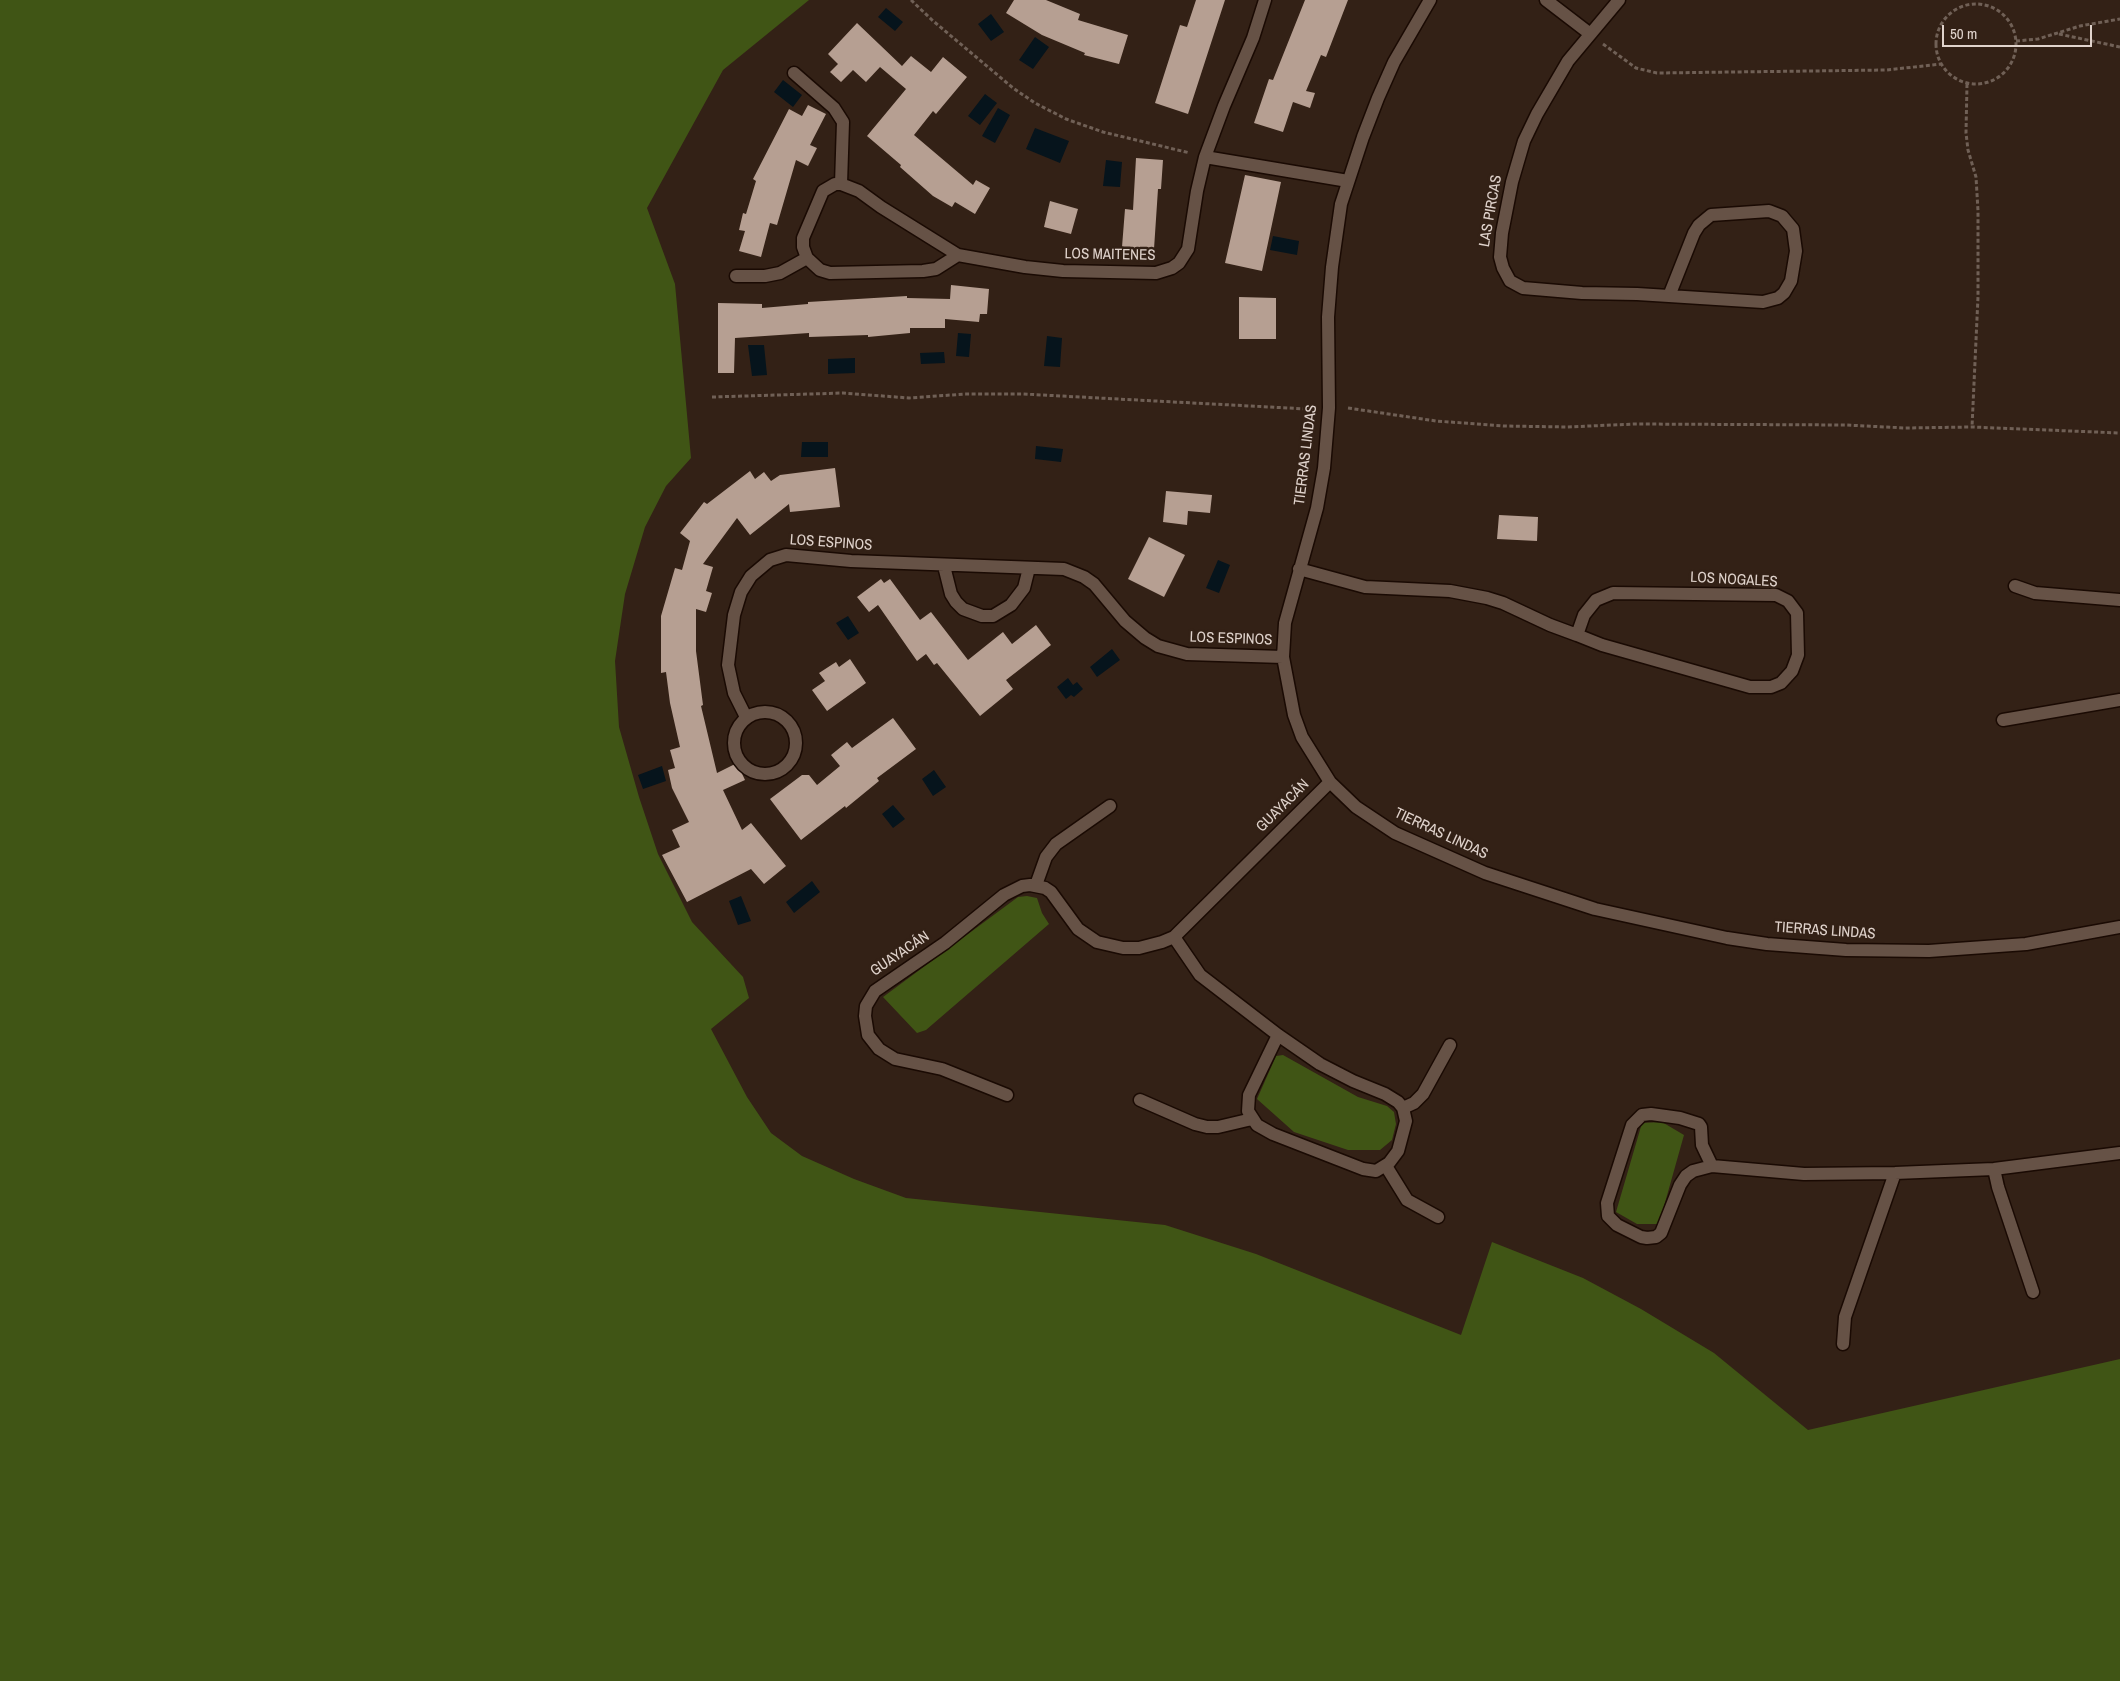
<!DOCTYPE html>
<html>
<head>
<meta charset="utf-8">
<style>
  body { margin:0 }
  #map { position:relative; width:2120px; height:1681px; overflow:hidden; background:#332116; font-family:"Archivo Narrow",sans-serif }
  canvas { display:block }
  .scale { position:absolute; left:1942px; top:25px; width:150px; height:22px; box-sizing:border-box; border:2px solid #e0d3cc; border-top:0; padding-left:6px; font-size:15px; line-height:18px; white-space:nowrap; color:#e0d3cc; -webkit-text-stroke:4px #332116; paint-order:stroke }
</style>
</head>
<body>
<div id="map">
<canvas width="2120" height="1681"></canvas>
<div class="scale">50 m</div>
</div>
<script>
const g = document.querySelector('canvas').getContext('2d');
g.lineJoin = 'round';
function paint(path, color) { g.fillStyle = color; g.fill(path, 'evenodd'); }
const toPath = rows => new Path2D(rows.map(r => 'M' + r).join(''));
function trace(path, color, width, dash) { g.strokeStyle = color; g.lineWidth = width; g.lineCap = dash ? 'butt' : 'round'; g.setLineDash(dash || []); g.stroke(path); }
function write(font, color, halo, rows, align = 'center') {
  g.font = font + ' "Archivo Narrow",sans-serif'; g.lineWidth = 5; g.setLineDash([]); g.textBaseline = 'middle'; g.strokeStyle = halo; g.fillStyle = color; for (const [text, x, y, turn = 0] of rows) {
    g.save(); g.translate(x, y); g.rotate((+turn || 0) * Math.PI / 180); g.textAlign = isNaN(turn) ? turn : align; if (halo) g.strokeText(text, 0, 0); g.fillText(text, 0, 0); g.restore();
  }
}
const green = toPath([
  [0,0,809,0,723,70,647,208,675,284,691,458,666,486,645,527,625,594,615,661,619,727,639,797,658,854,692,922,743,977,749,998,711,1029,747,1097,771,1133,802,1156,854,1179,906,1198,1165,1225,1256,1254,1461,1335,1492,1242,1583,1278,1641,1309,1714,1353,1808,1430,2120,1359,2120,1681,0,1681],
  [1027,896,1037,898,1042,913,1049,924,926,1030,917,1033,883,997,1018,897],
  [1283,1055,1358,1097,1387,1106,1394,1112,1396,1124,1392,1140,1380,1150,1348,1150,1294,1132,1257,1099,1276,1056],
  [1662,1122,1684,1135,1659,1224,1637,1224,1616,1212,1642,1123]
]);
const water = toPath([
  [886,8,903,22,895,31,878,17],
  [991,14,1004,32,991,41,978,24],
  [1035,37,1049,47,1033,69,1019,60],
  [783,80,802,95,793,107,774,92],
  [985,94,997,103,980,125,968,116],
  [998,108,1010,115,995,143,982,136],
  [1035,128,1069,141,1060,163,1026,149],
  [1106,160,1122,162,1120,187,1103,186],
  [1273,236,1299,241,1297,255,1270,250],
  [958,333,971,334,969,357,956,356],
  [1047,336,1062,338,1060,367,1044,366],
  [748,345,764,345,767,375,752,376],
  [944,352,945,363,921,364,920,353],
  [855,358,855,373,828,374,828,359],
  [802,442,828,442,828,457,801,457],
  [1036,446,1063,449,1061,462,1035,459],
  [1218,560,1230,565,1219,593,1206,588],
  [848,616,859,633,848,640,836,623],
  [1112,649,1120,660,1097,677,1090,667],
  [1068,678,1073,685,1077,682,1083,689,1074,697,1071,695,1066,699,1057,687],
  [662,766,666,781,643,789,638,775],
  [934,770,946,787,933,796,922,779],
  [893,805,905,819,893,828,882,814],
  [812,881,820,892,794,913,786,902],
  [741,896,751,921,738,925,729,901]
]);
const building = toPath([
  [1014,0,1046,0,1080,14,1078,20,1128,35,1119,64,1084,55,1085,53,1042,35,1006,13],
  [1196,0,1225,0,1188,114,1155,103,1180,25,1187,27],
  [1305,0,1348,0,1326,57,1321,55,1306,91,1315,93,1310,108,1293,102,1283,132,1254,123,1269,79,1273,80],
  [857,23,902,66,911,56,931,72,943,57,967,77,936,114,933,111,914,135,973,185,976,180,990,188,975,214,955,202,952,207,933,196,900,167,901,165,867,136,906,89,880,67,866,82,853,70,841,82,830,72,838,64,828,54],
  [808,105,826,114,810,145,817,148,808,166,796,160,777,225,770,223,761,257,739,251,745,231,739,230,743,213,746,214,756,181,753,179,789,109,802,116],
  [1136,158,1163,160,1161,189,1158,189,1154,249,1122,247,1125,209,1133,210],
  [1245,175,1281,182,1262,271,1225,263],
  [1050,201,1078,209,1071,234,1044,227],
  [951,285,989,289,987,314,980,314,979,322,945,319,945,328,910,328,910,333,868,337,868,335,809,337,809,333,735,338,734,373,718,373,718,303,762,304,762,308,808,304,808,302,907,296,907,298,950,299],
  [1239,297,1276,298,1276,339,1239,339],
  [835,468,840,507,790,512,789,504,750,535,737,518,703,564,713,567,706,591,712,593,706,612,696,609,696,651,703,705,701,706,717,773,737,763,745,780,723,790,742,830,751,823,786,866,764,884,751,869,687,902,662,855,680,847,672,830,689,822,672,788,668,770,675,768,670,750,680,747,670,703,666,672,661,673,661,616,675,568,682,570,690,541,680,533,704,502,707,504,750,471,755,479,764,472,771,481,780,475],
  [1166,491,1212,495,1210,513,1188,511,1187,525,1163,522],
  [1499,515,1538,517,1537,541,1497,539],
  [1149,537,1185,555,1164,597,1128,579],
  [881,579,884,583,890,579,920,620,931,612,968,660,1003,632,1012,644,1036,625,1051,645,1006,680,1013,689,980,716,937,663,934,665,926,654,917,661,878,605,869,612,857,597],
  [850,659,866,683,827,711,812,690,825,681,819,673,836,662,839,667],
  [893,718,916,749,877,778,879,781,846,808,845,806,801,840,770,799,802,775,809,775,817,785,840,766,831,755,847,742,852,748]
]);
const path = toPath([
  [911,0,932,20,1013,88,1035,103,1066,119,1103,132,1190,153],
  '1936 44a40 40 0 1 1 80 0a40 40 0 1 1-80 0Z',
  [2059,34,2120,47],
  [2016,41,2038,39,2080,26,2120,19],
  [1603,44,1636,68,1657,73,1887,70,1941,64],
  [1967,84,1966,133,1968,150,1976,177,1978,211,1978,297,1972,427],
  [712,397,843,393,909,398,965,394,1023,394,1307,409],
  [1348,408,1436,421,1504,426,1567,427,1635,424,1846,425,1905,428,1972,427,2120,433]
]);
const minor = toPath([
  [1430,0,1394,62,1378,98,1363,137,1341,204,1332,267,1328,317,1329,408,1324,468,1317,508,1285,623,1283,657,1294,715,1302,737,1330,782,1356,807,1395,833,1485,873,1595,909,1727,938,1767,944,1846,950,1929,951,2026,944,2120,927],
  [1546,0,1589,33],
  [1619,0,1568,61,1537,114,1524,141,1512,182,1502,233,1500,257,1503,268,1510,281,1523,288,1582,293,1637,294,1669,296,1763,302,1778,298,1784,293,1791,281,1796,251,1793,229,1782,216,1769,211,1711,215,1699,225,1694,233,1669,296],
  [794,73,834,108,843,122,841,184],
  [1205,157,1348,181],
  [958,255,936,269,923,271,830,273,820,270,807,258,803,247,803,238,823,191,835,184,841,184,859,191,881,207,958,255,1025,267,1063,271,1156,273,1172,268,1179,263,1188,249,1197,191,1205,157,1224,106,1253,38,1265,0],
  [736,276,765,276,780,273,807,258],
  [944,566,951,594,956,602,963,609,982,616,993,616,1011,605,1024,588,1029,568],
  [1299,569,1365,587,1450,591,1487,598,1503,603,1550,625,1577,635,1602,645,1750,687,1771,687,1781,683,1792,671,1798,655,1797,613,1788,601,1776,595,1613,593,1596,600,1584,615,1577,635],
  [2015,586,2035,593,2120,600],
  '734 743a31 31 0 1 1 62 0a31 31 0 1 1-62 0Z',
  [746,717,734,693,728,665,734,615,741,592,751,576,770,560,786,555,851,561,1064,569,1084,577,1094,584,1125,621,1145,638,1158,646,1187,654,1283,657],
  [2003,720,2120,700],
  [1036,885,1046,857,1056,844,1110,806],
  [1174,937,1200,975,1278,1035,1320,1064,1353,1081,1385,1094,1398,1102,1403,1108,1406,1121,1398,1151,1389,1163,1376,1171,1363,1169,1273,1134,1257,1125,1248,1111,1249,1095,1278,1035],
  [1007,1095,942,1069,895,1059,879,1049,868,1035,865,1016,866,1006,875,991,945,943,1004,895,1022,886,1030,885,1045,888,1051,892,1078,929,1097,942,1123,948,1139,948,1162,942,1174,937,1330,782],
  [1140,1100,1195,1124,1207,1127,1218,1127,1252,1119],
  [1403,1108,1414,1103,1423,1094,1450,1045],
  [1386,1166,1407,1200,1438,1217],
  [1712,1166,1702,1145,1701,1127,1699,1124,1680,1118,1651,1114,1642,1115,1632,1125,1607,1203,1608,1216,1617,1225,1641,1237,1647,1238,1656,1237,1661,1233,1680,1185,1686,1176,1693,1171,1712,1166,1804,1174,1895,1173,1994,1169,2120,1153],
  [1994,1169,1998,1187,2033,1292],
  [1843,1344,1845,1317,1895,1173]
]);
const streetNames = [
  ["LAS PIRCAS",1491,211,-80],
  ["LOS MAITENES",1110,255,1],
  ["TIERRAS LINDAS",1306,455,-83],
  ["LOS ESPINOS",831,543,4],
  ["LOS NOGALES",1734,580,3],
  ["LOS ESPINOS",1231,639,2],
  ["GUAYACÁN",1283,806,-45],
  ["TIERRAS LINDAS",1441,834,25],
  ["TIERRAS LINDAS",1825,931,4],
  ["GUAYACÁN",900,954,-34]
];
paint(green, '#405515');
paint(water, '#06141c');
paint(building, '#b69f92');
trace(minor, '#1a0a03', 15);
trace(path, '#706056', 3, [4, 2.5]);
trace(minor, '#665246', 12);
write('15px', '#e0d3cc', '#332116', streetNames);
</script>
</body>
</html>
